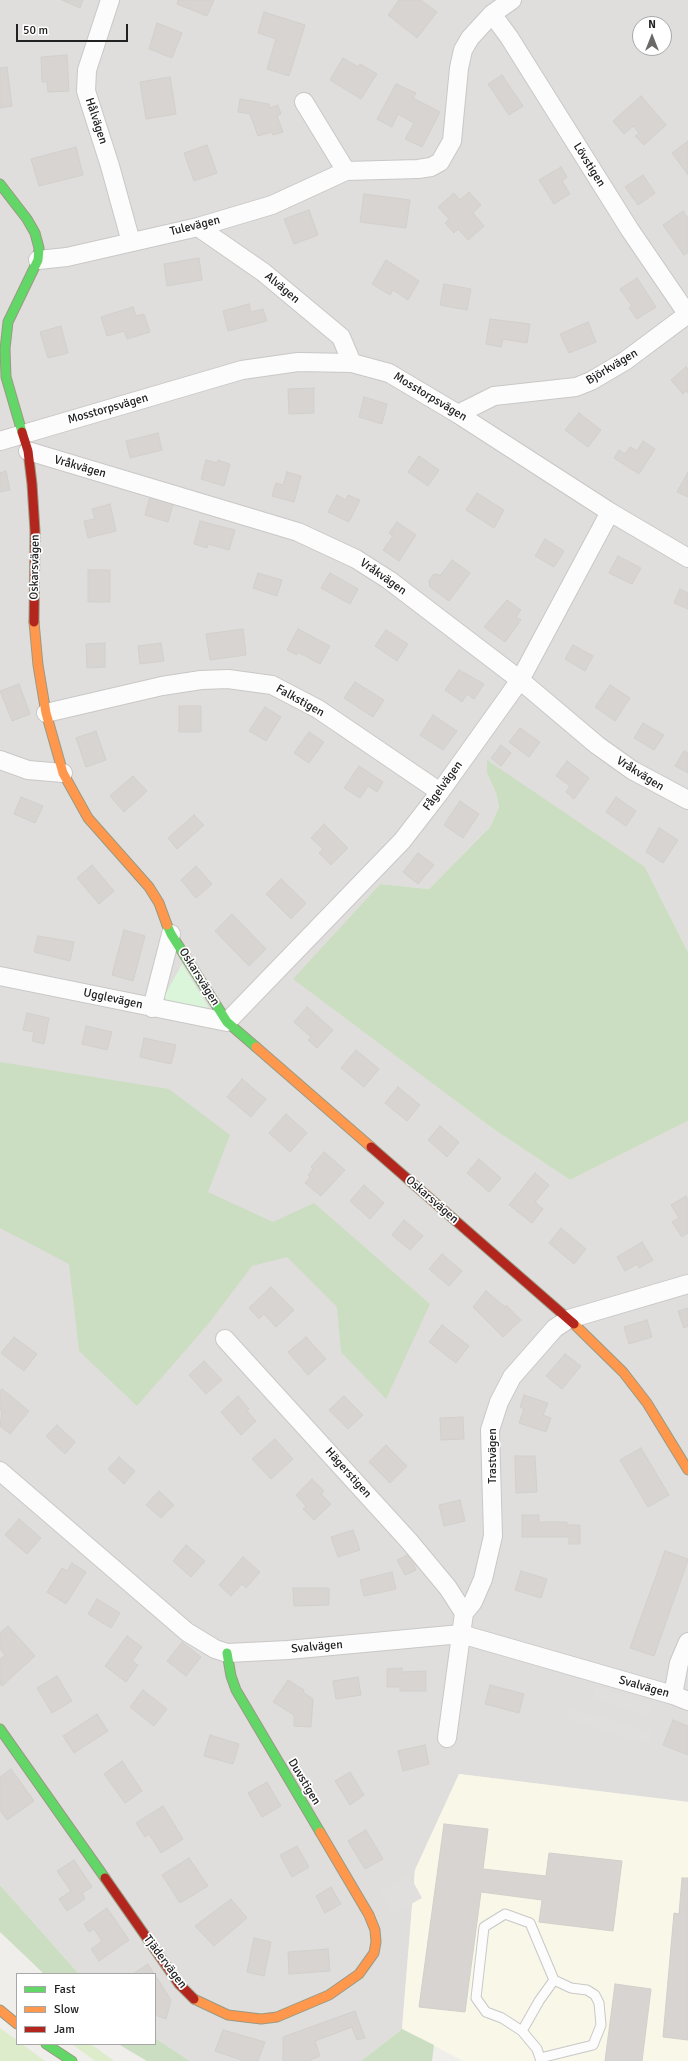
<!DOCTYPE html>
<html>
<head>
<meta charset="utf-8">
<style>
  body { margin:0 }
  #map { position:relative; width:688px; height:2061px; overflow:hidden; background:#f0eeeb; font-family:Signika,sans-serif }
  canvas { display:block }
  .legend { position:absolute; left:16px; top:1973px; width:140px; height:72px; box-sizing:border-box; background:#fff; border:1px solid #a7a7a7; margin:0; padding:5px 7px; list-style:none; font-size:12px; color:#222 }
  .legend li { display:flex; align-items:center; gap:8px; height:20px }
  .legend b { width:20px; border:1px solid #a7a7a7 }
  .north { position:absolute; left:632px; top:16px; width:40px; height:40px; box-sizing:border-box; background:#fff; border:1px solid #a7a7a7; border-radius:50%; rotate:0deg; font-size:11px; font-weight:700; line-height:16px; text-align:center; color:#222 }
  .north::after { content:''; display:block; margin:auto; width:14px; height:18px; background:#6a6968; clip-path:polygon(50% 0,100% 100%,50% 72%,0 100%) }
  .scale { position:absolute; left:16px; top:24px; width:112px; height:18px; box-sizing:border-box; border:2px solid #222; border-top:0; padding-left:5px; font-size:12px; line-height:14px; white-space:nowrap; color:#222; -webkit-text-stroke:3px #fff; paint-order:stroke }
</style>
</head>
<body>
<div id="map">
<canvas width="688" height="2061"></canvas>
<ul class="legend">
<li><b style="height:5px;background:#63d668"></b>Fast</li>
<li><b style="height:5px;background:#ff974d"></b>Slow</li>
<li><b style="height:5px;background:#b3261e"></b>Jam</li>
</ul>
<div class="north">N</div>
<div class="scale">50 m</div>
</div>
<script>
const g = document.querySelector('canvas').getContext('2d');
g.lineJoin = 'round';
function paint(path, color) { g.fillStyle = color; g.fill(path, 'evenodd'); }
const toPath = rows => new Path2D(rows.map(r => 'M' + r).join(''));
function trace(path, color, width, dash) { g.strokeStyle = color; g.lineWidth = width; g.lineCap = dash ? 'butt' : 'round'; g.setLineDash(dash || []); g.stroke(path); }
function write(font, color, halo, rows, align = 'center') {
  g.font = font + ' Signika,sans-serif'; g.lineWidth = 3.5; g.setLineDash([]); g.textBaseline = 'middle'; g.strokeStyle = halo; g.fillStyle = color; for (const [text, x, y, turn = 0] of rows) {
    g.save(); g.translate(x, y); g.rotate((+turn || 0) * Math.PI / 180); g.textAlign = isNaN(turn) ? turn : align; if (halo) g.strokeText(text, 0, 0); g.fillText(text, 0, 0); g.restore();
  }
}
const residential = toPath([
  [0,0,688,0,688,952,645,867,487,773,496,793,499,807,490,827,429,889,380,884,294,979,492,1128,570,1180,688,1121,688,1802,459,1774,415,1870,402,2029,361,2061,190,2061,155,2038,155,1974,79,1974,0,1885],
  [640,24,664,24,664,48,640,48]
]);
const education = toPath([
  [459,1774,688,1802,688,2061,463,2061,402,2029,415,1870]
]);
const grass = toPath([
  [0,2028,17,2040,17,2044,22,2044,45,2061,0,2061],
  [72,2044,91,2044,114,2061,95,2061]
]);
const forest = toPath([
  [487,760,645,867,688,952,688,1121,570,1180,492,1128,293,979,380,884,429,889,490,827,499,807,496,793,487,773],
  [0,1062,169,1089,230,1135,208,1192,273,1222,314,1203,430,1304,386,1399,341,1352,337,1307,287,1257,252,1266,209,1323,137,1406,79,1351,69,1264,0,1228],
  [0,1885,79,1974,44,1974,0,1932],
  [402,2029,434,2045,432,2061,361,2061],
  [155,2038,190,2061,147,2061,118,2044,155,2044]
]);
const park = toPath([
  [182,964,209,1008,166,1001,164,997]
]);
const parking = toPath([
  [595,1687,651,1704,647,1716,591,1698],
  [570,1708,652,1733,649,1744,567,1719],
  [409,1874,422,1898,393,1914,380,1891]
]);
const building = toPath([
  [62,0,83,0,80,8,62,0],
  [178,0,214,0,207,16,177,4,178,0],
  [399,0,421,0,437,12,417,38,388,15,399,0],
  [264,12,305,25,289,76,267,69,276,39,258,33,264,12],
  [157,23,182,33,172,58,149,49,157,23],
  [67,55,69,91,48,92,47,82,42,82,41,57,67,55],
  [343,58,358,67,360,64,377,74,361,99,330,80,343,58],
  [7,67,12,106,0,108,0,68,7,67],
  [502,75,523,106,509,115,488,84,502,75],
  [170,77,176,114,146,119,140,82,170,77],
  [396,84,416,93,413,98,440,112,422,147,405,139,414,123,398,114,392,127,377,119,396,84],
  [641,96,666,125,644,145,635,136,639,133,633,126,624,134,613,121,641,96],
  [240,99,269,104,270,108,278,105,281,114,277,116,283,132,273,135,272,132,258,136,250,114,238,112,240,99],
  [688,141,688,175,672,153,688,141],
  [207,145,217,173,194,181,184,153,207,145],
  [76,147,83,175,39,186,31,159,76,147],
  [561,167,567,177,562,181,570,194,554,204,539,180,561,167],
  [643,175,655,193,638,205,625,187,643,175],
  [469,192,481,205,473,213,484,226,468,240,458,229,454,233,445,223,449,219,438,207,454,193,460,200,469,192],
  [364,194,410,200,406,228,360,222,364,194],
  [309,210,318,235,294,244,284,219,309,210],
  [683,211,688,218,688,252,684,255,663,225,683,211],
  [199,258,202,280,167,286,164,264,199,258],
  [386,260,419,281,408,300,393,290,390,295,372,284,386,260],
  [637,278,656,307,637,319,629,308,632,306,620,289,637,278],
  [444,284,471,289,467,310,440,305,444,284],
  [249,304,251,312,263,309,267,321,228,331,223,311,249,304],
  [133,307,136,316,144,314,150,332,127,339,124,331,107,336,101,317,133,307],
  [490,319,530,324,527,343,503,339,501,347,486,344,490,319],
  [588,322,596,342,569,353,560,334,588,322],
  [61,326,68,353,48,358,40,332,61,326],
  [686,367,688,369,688,393,686,391,683,394,671,380,686,367],
  [314,388,314,413,289,414,288,389,314,388],
  [364,397,387,404,382,424,359,417,364,397],
  [579,413,601,430,588,447,565,430,579,413],
  [158,433,162,450,130,458,126,441,158,433],
  [643,441,655,449,639,474,614,458,619,450,625,454,630,447,637,451,643,441],
  [419,456,439,470,428,486,408,472,419,456],
  [206,460,217,463,218,460,230,464,224,486,201,479,206,460],
  [6,471,10,490,0,492,0,473,6,471],
  [287,472,301,476,294,502,272,496,276,483,283,485,287,472],
  [688,472,688,497,677,492,688,472],
  [477,493,504,510,494,528,466,510,477,493],
  [337,495,346,500,348,495,360,500,349,522,328,512,337,495],
  [150,497,173,504,168,522,145,515,150,497],
  [110,504,116,531,88,538,84,521,95,519,92,509,110,504],
  [200,521,235,530,229,550,208,544,207,548,194,544,200,521],
  [397,522,416,535,399,561,383,550,393,536,389,533,397,522],
  [545,539,564,551,554,567,535,556,545,539],
  [618,556,641,568,632,584,609,573,618,556],
  [452,560,470,573,449,601,430,587,429,581,433,575,438,574,440,576,452,560],
  [88,570,110,570,110,602,88,602,88,570],
  [258,573,282,580,277,596,253,588,258,573],
  [330,573,358,589,350,604,321,588,330,573],
  [680,589,688,593,688,609,674,603,680,589],
  [507,600,521,610,516,617,521,620,505,642,484,627,507,600],
  [243,629,246,655,210,660,206,634,243,629],
  [298,629,330,646,320,664,298,652,297,655,287,650,298,629],
  [386,630,408,644,397,661,375,646,386,630],
  [105,643,105,667,87,668,86,644,105,643],
  [161,643,164,661,140,664,138,646,161,643],
  [573,645,593,656,585,671,565,659,573,645],
  [459,670,484,684,474,699,467,694,462,702,445,690,459,670],
  [355,682,384,700,373,717,344,698,355,682],
  [19,684,30,714,12,721,0,691,19,684],
  [610,685,630,698,615,721,595,707,610,685],
  [179,706,201,706,201,732,179,732,179,706],
  [265,707,281,717,266,741,249,731,265,707],
  [433,715,457,731,443,750,420,735,433,715],
  [643,723,664,735,654,750,634,738,643,723],
  [520,728,540,742,529,757,509,742,520,728],
  [96,731,106,760,86,767,76,738,96,731],
  [309,732,324,742,309,763,294,753,309,732],
  [501,745,511,753,501,766,491,758,501,745],
  [684,751,688,753,688,773,675,766,684,751],
  [567,761,589,778,574,799,566,792,570,786,556,776,567,761],
  [359,766,383,782,377,792,368,786,360,798,344,788,359,766],
  [133,776,147,791,124,812,110,796,133,776],
  [21,797,43,806,35,823,14,814,21,797],
  [616,797,636,811,626,826,606,812,616,797],
  [460,801,479,814,463,838,444,825,460,801],
  [194,815,204,825,177,849,168,838,194,815],
  [324,824,348,848,331,865,319,853,323,849,311,838,324,824],
  [659,828,678,840,663,863,646,852,659,828],
  [418,853,434,865,418,884,403,872,418,853],
  [92,865,114,891,99,904,77,878,92,865],
  [196,866,212,884,196,898,181,880,196,866],
  [281,879,306,903,291,919,266,894,281,879],
  [232,914,266,949,249,966,215,931,232,914],
  [124,930,145,936,133,981,112,975,124,930],
  [38,936,74,942,70,961,34,952,38,936],
  [307,1007,333,1030,317,1048,308,1040,311,1037,294,1022,307,1007],
  [27,1013,49,1018,44,1044,32,1041,34,1032,23,1030,27,1013],
  [86,1026,112,1032,107,1050,82,1044,86,1026],
  [144,1038,176,1045,171,1064,140,1057,144,1038],
  [356,1050,379,1069,364,1087,341,1068,356,1050],
  [242,1079,266,1099,251,1117,227,1097,242,1079],
  [398,1087,420,1105,407,1121,385,1103,398,1087],
  [286,1114,307,1133,290,1152,269,1133,286,1114],
  [440,1126,459,1142,447,1157,428,1140,440,1126],
  [324,1152,345,1170,321,1196,305,1183,310,1177,308,1175,313,1169,311,1167,324,1152],
  [479,1159,501,1178,489,1192,467,1173,479,1159],
  [535,1173,549,1185,535,1202,543,1209,532,1223,509,1205,535,1173],
  [364,1185,384,1203,370,1219,350,1201,364,1185],
  [686,1196,688,1200,688,1233,682,1237,672,1222,679,1218,671,1205,686,1196],
  [404,1220,423,1236,410,1250,392,1235,404,1220],
  [561,1228,586,1249,574,1264,549,1243,561,1228],
  [642,1242,653,1260,639,1268,637,1264,625,1271,617,1257,642,1242],
  [442,1254,462,1271,449,1286,429,1269,442,1254],
  [271,1287,294,1310,276,1327,264,1314,259,1319,249,1308,271,1287],
  [486,1291,505,1307,506,1305,521,1320,503,1337,473,1307,486,1291],
  [688,1308,688,1326,684,1328,678,1311,688,1308],
  [647,1320,652,1337,629,1344,624,1327,647,1320],
  [442,1325,469,1346,456,1363,429,1342,442,1325],
  [14,1337,37,1354,24,1371,1,1353,14,1337],
  [306,1337,326,1359,308,1375,288,1352,306,1337],
  [565,1354,581,1366,562,1389,546,1376,565,1354],
  [204,1361,222,1380,206,1394,189,1375,204,1361],
  [2,1389,29,1411,10,1434,0,1426,2,1411,0,1410,0,1391,2,1389],
  [524,1395,548,1403,543,1415,551,1418,546,1432,519,1423,524,1409,520,1407,524,1395],
  [238,1396,249,1409,247,1411,256,1421,241,1435,221,1412,238,1396],
  [344,1396,363,1415,348,1429,329,1410,344,1396],
  [463,1417,464,1439,441,1440,440,1418,463,1417],
  [57,1425,75,1442,65,1454,46,1436,57,1425],
  [275,1439,293,1459,271,1479,252,1459,275,1439],
  [386,1445,407,1466,390,1483,369,1462,386,1445],
  [641,1448,669,1495,648,1507,620,1460,641,1448],
  [515,1456,535,1456,537,1492,516,1493,515,1456],
  [119,1457,135,1471,124,1484,108,1469,119,1457],
  [312,1479,324,1491,321,1494,331,1504,314,1520,303,1509,306,1506,296,1495,312,1479],
  [159,1491,174,1505,161,1518,146,1505,159,1491],
  [460,1500,465,1521,444,1526,439,1505,460,1500],
  [522,1515,539,1515,539,1522,567,1522,567,1525,580,1525,580,1544,569,1544,569,1537,522,1537,522,1515],
  [19,1519,41,1538,27,1554,5,1535,19,1519],
  [353,1530,360,1550,338,1557,331,1537,353,1530],
  [186,1545,205,1561,191,1577,173,1561,186,1545],
  [665,1551,688,1559,688,1560,654,1656,630,1648,665,1551],
  [412,1553,417,1563,414,1565,416,1570,405,1575,397,1560,412,1553],
  [243,1557,260,1572,246,1588,242,1584,231,1596,219,1585,243,1557],
  [72,1563,86,1572,66,1604,47,1592,62,1568,67,1571,72,1563],
  [521,1571,547,1579,541,1598,515,1590,521,1571],
  [392,1572,396,1589,364,1596,360,1580,392,1572],
  [293,1588,329,1588,329,1605,294,1606,293,1588],
  [97,1599,120,1613,111,1628,88,1614,97,1599],
  [8,1626,35,1656,2,1686,0,1684,0,1659,5,1655,0,1649,0,1633,8,1626],
  [127,1636,142,1647,132,1661,138,1665,126,1682,105,1666,127,1636],
  [182,1642,201,1657,186,1676,167,1661,182,1642],
  [402,1668,402,1672,426,1671,426,1691,400,1691,400,1687,387,1687,387,1669,402,1668],
  [57,1676,72,1701,52,1713,37,1688,57,1676],
  [358,1677,361,1695,336,1699,333,1681,358,1677],
  [288,1680,304,1690,303,1692,313,1699,311,1727,294,1726,294,1715,273,1702,288,1680],
  [490,1685,524,1694,519,1713,485,1704,490,1685],
  [143,1690,167,1709,154,1726,130,1707,143,1690],
  [97,1714,108,1731,74,1753,63,1736,97,1714],
  [673,1720,688,1726,688,1755,663,1745,673,1720],
  [210,1735,239,1744,233,1764,204,1756,210,1735],
  [425,1745,429,1764,403,1771,398,1751,425,1745],
  [122,1761,142,1791,125,1803,104,1774,122,1761],
  [11,1769,34,1801,7,1820,0,1810,0,1777,11,1769],
  [350,1772,364,1795,350,1805,335,1781,350,1772],
  [267,1782,281,1806,262,1817,248,1793,267,1782],
  [163,1806,183,1839,161,1853,149,1834,145,1837,136,1823,163,1806],
  [444,1824,488,1829,483,1869,546,1876,549,1853,622,1861,613,1931,539,1922,542,1900,481,1892,465,2012,419,2007,444,1824],
  [366,1830,383,1859,365,1869,348,1841,366,1830],
  [297,1846,309,1867,292,1877,280,1855,297,1846],
  [189,1858,208,1886,180,1903,162,1875,189,1858],
  [74,1860,92,1887,82,1893,85,1899,67,1911,59,1899,71,1891,57,1871,74,1860],
  [682,1878,688,1878,688,2040,663,2037,674,1913,679,1914,682,1878],
  [331,1887,341,1904,325,1913,316,1896,331,1887],
  [231,1899,247,1918,214,1946,195,1926,231,1899],
  [107,1908,129,1940,99,1961,91,1949,102,1941,94,1929,89,1932,84,1924,107,1908],
  [254,1938,271,1942,264,1976,247,1972,254,1938],
  [328,1949,330,1971,289,1974,288,1952,328,1949],
  [148,1964,154,1974,133,1974,148,1964],
  [155,1975,171,2000,166,2019,155,2015,155,1975],
  [615,1984,651,1989,642,2061,605,2061,615,1984],
  [355,2011,365,2038,357,2040,352,2027,315,2041,320,2056,308,2061,283,2061,283,2037,355,2011],
  [223,2030,265,2042,258,2061,244,2061,215,2051,223,2030]
]);
const lane = toPath([
  [522,2031,539,2001,554,1980],
  [540,2058,593,2045,601,2025,599,2003,595,1995,587,1990,571,1988,554,1980,530,1923,505,1914,484,1927,476,1998,486,2012,502,2018,522,2031,537,2049,541,2061]
]);
const street = toPath([
  [110,0,87,70,86,91,110,166,131,242],
  [492,14,509,37,630,230,688,315],
  [304,102,346,171],
  [198,227,263,272,341,337,352,363],
  [38,260,67,257,198,227,272,205,346,171,418,169,431,167,440,162,452,141,459,68,463,50,470,38,492,14,512,0],
  [458,414,494,396,576,387,591,381,625,361,688,314],
  [0,441,242,370,298,362,352,363,389,373,458,414,610,512,688,558],
  [28,451,298,532,356,559,389,580,520,680,597,745,632,770,688,800],
  [46,713,162,686,201,680,228,679,272,685,318,709,440,792],
  [0,760,28,770,63,773],
  [0,976,227,1022,402,841,440,792,520,680,610,512],
  [152,1008,171,934],
  [225,1339,409,1541,448,1588,464,1613],
  [0,1471,187,1632,215,1649,227,1653,288,1650,461,1634,673,1695,688,1701],
  [673,1695,679,1663,688,1642],
  [447,1738,464,1613,473,1602,483,1579,493,1536,490,1430,499,1402,512,1377,555,1328,569,1319,688,1284]
]);
const fast = toPath([
  [0,184,27,219,35,233,39,248,38,260,8,322,5,349,6,377,22,432],
  [167,925,171,934,227,1022,256,1047],
  [227,1653,231,1676,236,1690,320,1832],
  [0,1729,105,1878],
  [46,2044,72,2061]
]);
const slow = toPath([
  [34,622,38,665,46,713,63,773,88,818,149,887,159,903,167,925],
  [256,1047,371,1147],
  [574,1324,623,1372,647,1403,688,1470],
  [194,1999,228,2015,261,2019,277,2017,329,1995,359,1974,374,1953,376,1942,375,1930,369,1915,320,1832],
  [0,2010,17,2024]
]);
const jam = toPath([
  [22,432,28,451,32,484,35,531,34,622],
  [371,1147,574,1324],
  [105,1878,179,1984,194,1999]
]);
const streetNames = [
  ["Hålvägen",96,121,72],
  ["Lövstigen",589,165,58],
  ["Tulevägen",195,226,-14],
  ["Alvägen",282,288,40],
  ["Björkvägen",612,367,-31],
  ["Mosstorpsvägen",430,397,31],
  ["Mosstorpsvägen",108,409,-16],
  ["Vråkvägen",80,467,16],
  ["Oskarsvägen",35,567,-89],
  ["Vråkvägen",383,577,35],
  ["Falkstigen",300,701,29],
  ["Vråkvägen",640,774,32],
  ["Fågelvägen",443,786,-54],
  ["Oskarsvägen",199,977,58],
  ["Ugglevägen",113,999,12],
  ["Oskarsvägen",432,1200,41],
  ["Trastvägen",493,1456,-90],
  ["Hägerstigen",348,1473,48],
  ["Svalvägen",317,1647,-5],
  ["Svalvägen",644,1687,16],
  ["Duvstigen",304,1782,59],
  ["Tjädervägen",165,1962,53]
];
paint(residential, '#dfdedc');
paint(education, '#f8f7e8');
paint(grass, '#ddeccb');
paint(forest, '#cbdec1');
paint(park, '#daf5da');
paint(parking, '#e0dfde');
paint(building, '#d7d4d2');
trace(building, '#d3d0cc', 1);
trace(lane, '#c9c8c7', 11);
trace(street, '#c9c8c7', 20);
trace(fast, '#999a82', 11);
trace(slow, '#999a82', 11);
trace(jam, '#999a82', 11);
trace(lane, '#fdfcfc', 9);
trace(street, '#fdfcfc', 18);
trace(fast, '#63d668', 9);
trace(slow, '#ff974d', 9);
trace(jam, '#b3261e', 9);
write('12px', '#222', '#fff', streetNames);
</script>
</body>
</html>
